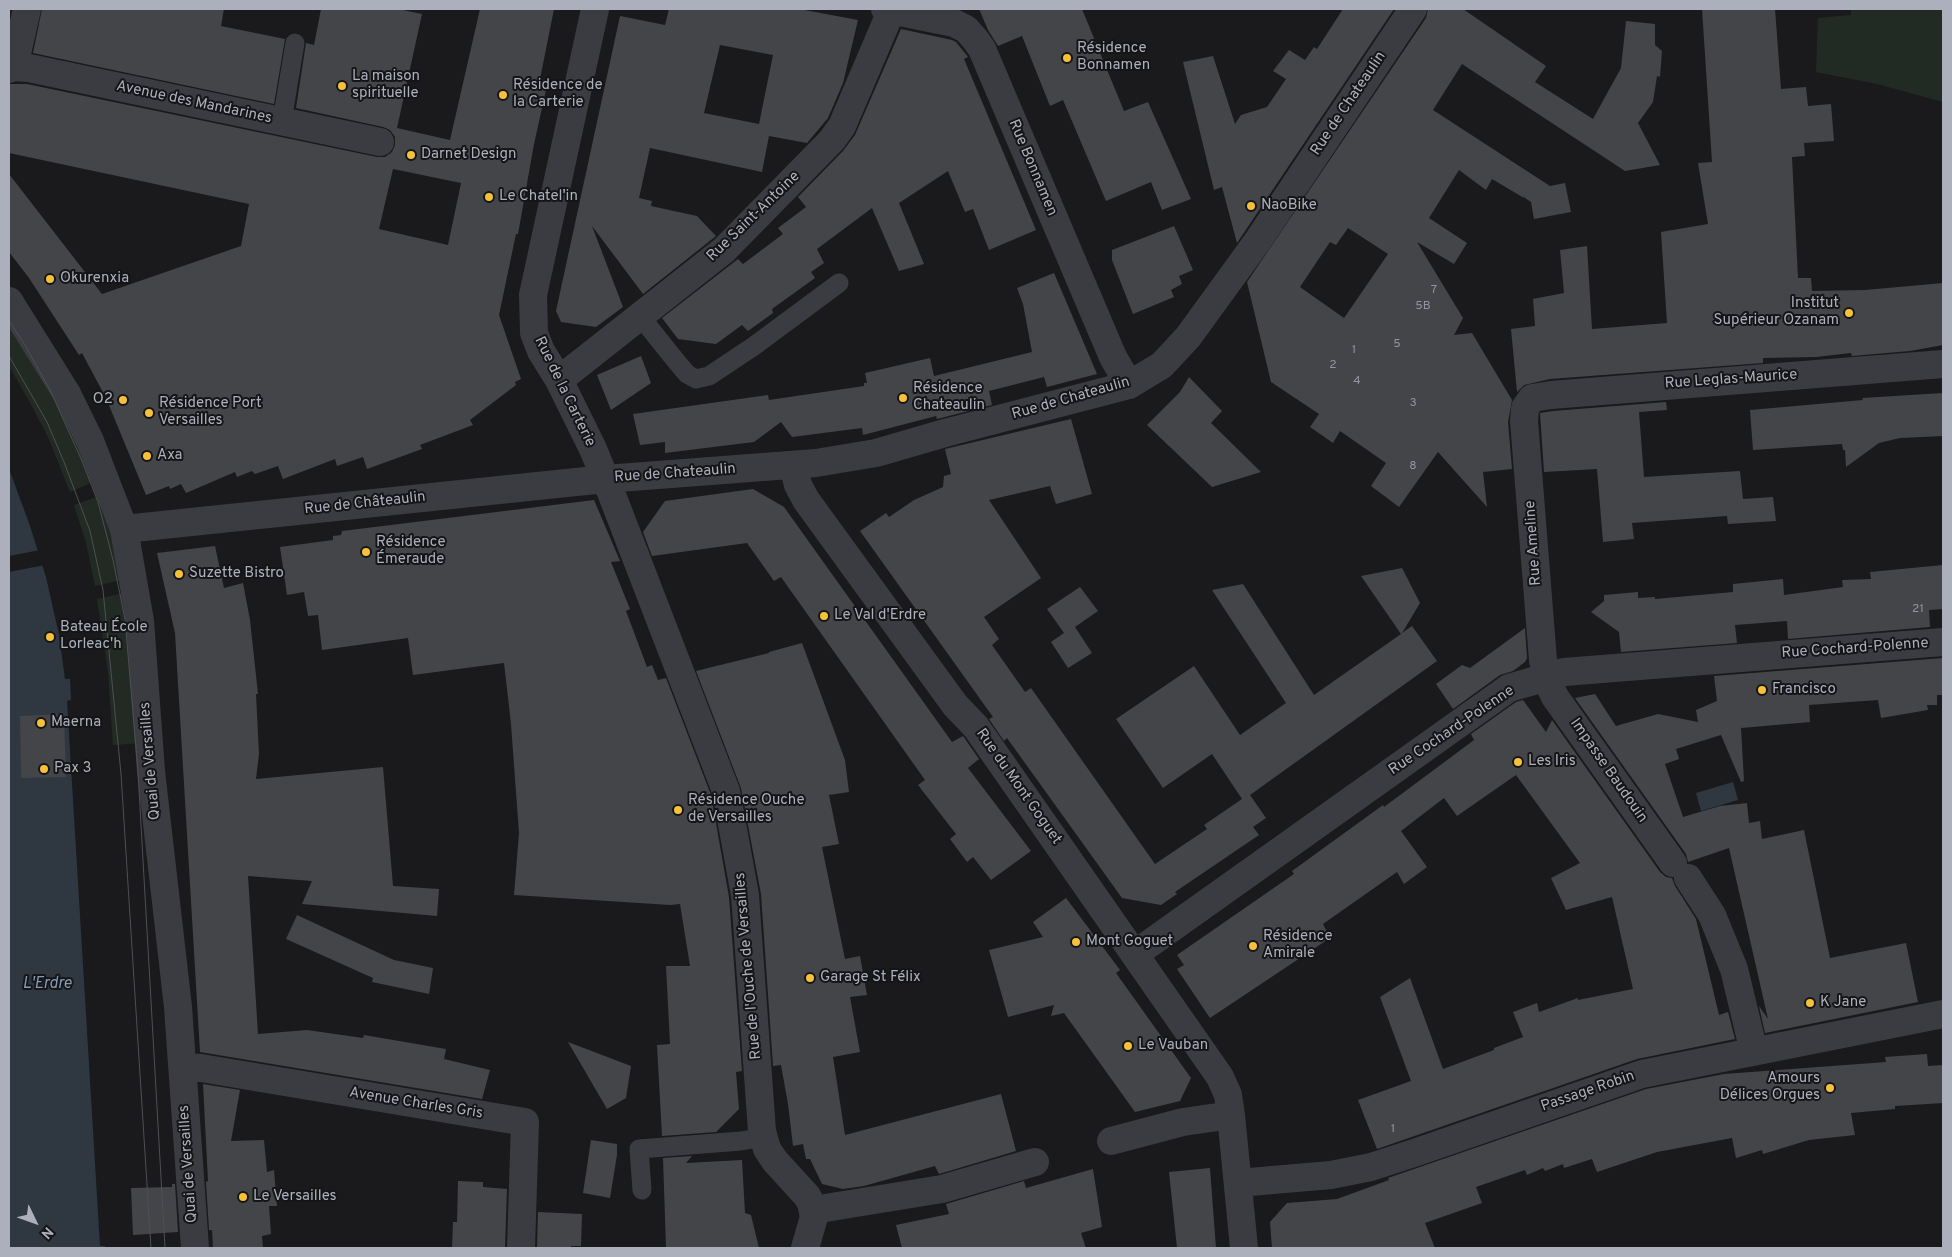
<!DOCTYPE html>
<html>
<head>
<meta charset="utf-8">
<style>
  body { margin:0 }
  #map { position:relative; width:1952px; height:1257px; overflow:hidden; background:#1a1a1c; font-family:Overpass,sans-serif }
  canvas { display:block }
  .frame { position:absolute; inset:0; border:10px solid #acb0bc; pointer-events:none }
  .north { position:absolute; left:10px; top:1197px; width:50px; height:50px; -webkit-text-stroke:4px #151517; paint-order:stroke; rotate:132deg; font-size:14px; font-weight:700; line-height:20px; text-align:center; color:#acb0bc }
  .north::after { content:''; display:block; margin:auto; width:18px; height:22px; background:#acb0bc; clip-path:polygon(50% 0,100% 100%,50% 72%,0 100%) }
</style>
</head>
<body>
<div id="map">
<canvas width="1952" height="1257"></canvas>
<div class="frame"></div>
<div class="north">N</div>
</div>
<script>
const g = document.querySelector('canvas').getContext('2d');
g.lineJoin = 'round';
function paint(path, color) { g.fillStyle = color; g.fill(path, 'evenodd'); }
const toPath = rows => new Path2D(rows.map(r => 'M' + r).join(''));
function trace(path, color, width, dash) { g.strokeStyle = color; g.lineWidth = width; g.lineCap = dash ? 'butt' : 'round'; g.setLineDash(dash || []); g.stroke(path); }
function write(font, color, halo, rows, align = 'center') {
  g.font = font + ' Overpass,sans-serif'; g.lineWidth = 4; g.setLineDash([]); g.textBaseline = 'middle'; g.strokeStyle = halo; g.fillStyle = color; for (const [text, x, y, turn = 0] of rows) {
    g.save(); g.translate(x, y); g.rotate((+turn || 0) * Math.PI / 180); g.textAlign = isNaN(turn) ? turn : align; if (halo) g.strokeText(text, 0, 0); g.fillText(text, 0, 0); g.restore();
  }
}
const green = toPath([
  [1851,9,1943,9,1943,102,1877,84,1816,72,1818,18,1851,15],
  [9,311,98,480,70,492,48,437,28,399,9,366],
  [102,495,126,579,95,586,86,543,74,505],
  [128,592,143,743,113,745,108,672,97,599]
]);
const water = toPath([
  [9,469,29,523,46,577,59,635,65,679,70,679,71,700,67,701,100,1246,105,1246,105,1248,9,1248],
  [1733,782,1738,800,1701,811,1696,793]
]);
const pier = toPath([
  [40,550,45,565,9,572,9,556]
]);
const building = toPath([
  [42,9,224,9,221,26,285,39,274,104,33,53],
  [321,9,398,9,422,14,397,128,450,140,480,9,554,9,540,79,548,81,534,144,518,234,516,234,499,315,521,379,515,382,516,385,470,420,473,425,420,445,422,449,367,469,363,457,337,466,335,459,283,479,278,466,255,474,252,471,237,477,235,472,186,493,181,484,170,489,169,486,146,495,106,398,82,353,79,355,29,278,9,252,9,174,102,294,241,246,249,204,9,153,9,84,27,84,377,157,385,157,392,152,395,145,395,137,390,130,383,127,296,108,306,43,314,45],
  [393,169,461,183,448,245,379,229],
  [669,9,799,9,858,20,843,83,828,118,807,143,769,136,762,172,650,148,639,198,652,201,651,206,697,216,716,236,643,294,592,226,623,307,596,327,561,322,556,311,620,16,665,25],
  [720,45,773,55,759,124,704,113],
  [979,9,1082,9,1124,111,1148,102,1191,199,1162,210,1151,182,1106,201,1063,100,1050,106,1022,36,998,46,988,30],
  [1343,9,1394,9,1237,243,1222,187,1214,190,1183,62,1213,56,1235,124,1241,115,1267,107,1286,79,1273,71,1289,50,1305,60,1314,47,1317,49],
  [1428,9,1463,9,1546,66,1535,82,1593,119,1621,68,1626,21,1655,24,1655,45,1662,51,1660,77,1657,76,1653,102,1638,123,1660,165,1625,171,1462,64,1433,110,1550,186,1565,183,1571,212,1534,219,1531,202,1525,198,1524,196,1524,198,1492,179,1486,190,1459,170,1429,218,1467,243,1454,264,1417,242,1463,318,1454,335,1472,333,1512,400,1508,422,1512,469,1483,472,1487,507,1438,452,1399,507,1371,486,1386,463,1340,431,1333,443,1310,427,1319,414,1271,382,1247,282,1426,18],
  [1348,228,1388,254,1344,318,1300,287,1330,242,1336,245],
  [1702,9,1775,9,1781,89,1806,87,1808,106,1831,104,1834,141,1804,143,1805,156,1792,157,1798,278,1811,278,1812,291,1865,290,1943,283,1943,345,1910,351,1852,356,1851,353,1816,357,1763,358,1763,363,1550,379,1524,385,1517,392,1511,329,1535,326,1533,299,1564,293,1560,250,1587,246,1592,329,1667,323,1661,232,1708,224,1698,163,1712,162],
  [901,29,952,40,956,42,968,57,964,59,1036,230,989,250,973,209,965,212,948,171,899,203,924,264,899,271,872,208,817,249,824,263,811,272,815,278,772,309,773,313,748,331,742,325,716,344,678,339,662,318,738,259,743,264,783,234,778,228,806,207,798,197,843,151,855,135],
  [1174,226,1193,270,1179,276,1182,284,1171,290,1174,297,1133,314,1112,260,1112,250],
  [1054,273,1097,374,1047,387,1044,377,989,391,992,405,937,419,936,416,863,435,862,428,792,437,781,422,754,442,665,453,665,442,640,445,633,414,768,395,769,400,864,386,864,383,867,383,865,373,930,358,934,376,1032,352,1023,304,1017,288],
  [641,356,651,383,611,410,597,375],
  [1189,377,1222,411,1211,423,1261,472,1212,487,1147,425,1180,392],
  [1943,393,1943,436,1900,438,1879,443,1846,467,1845,450,1843,450,1842,444,1753,450,1750,410,1863,400,1862,398],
  [1666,402,1667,410,1639,412,1644,477,1740,471,1743,499,1773,497,1776,521,1728,524,1727,516,1632,523,1634,539,1603,542,1597,469,1544,472,1540,413,1553,411],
  [1071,419,1092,494,1056,504,1050,486,989,500,1041,578,984,617,999,639,992,645,1025,692,1031,688,1155,864,1207,829,1204,825,1242,799,1212,754,1163,788,1116,719,1194,666,1240,735,1286,703,1212,590,1243,584,1314,695,1401,634,1361,576,1402,568,1420,603,1402,633,1412,626,1437,661,1250,795,1266,818,1253,827,1259,835,1175,892,1177,894,1161,905,1122,898,1007,738,1004,741,989,719,993,717,860,531,886,513,889,517,914,500,943,487,944,476,951,474,945,449],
  [753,489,784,507,952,742,963,736,979,759,968,768,1031,851,991,880,973,857,967,862,950,839,956,834,918,785,925,780,781,577,774,581,747,543,652,556,643,532,665,501],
  [594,500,620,561,611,562,630,609,626,611,647,667,652,665,658,680,666,678,711,795,729,897,742,1071,736,1072,739,1109,716,1132,662,1136,657,1045,670,1044,666,966,690,966,680,904,670,905,514,895,519,833,511,724,504,663,413,675,408,638,322,650,318,615,308,616,304,592,287,595,280,547,333,540,333,536,341,535,342,531],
  [215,546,224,588,243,583,250,620,258,694,256,694,259,754,256,779,383,767,393,886,439,889,437,916,302,904,312,881,248,876,258,1034,307,1030,363,1038,364,1035,446,1049,444,1059,490,1070,482,1099,200,1052,175,633,157,553],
  [1943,565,1943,609,1929,610,1930,627,1788,639,1787,621,1735,625,1737,643,1621,652,1619,632,1591,612,1604,601,1604,595,1638,592,1638,598,1655,597,1655,599,1733,592,1733,584,1783,579,1784,595,1843,587,1842,580,1871,579,1870,572],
  [1080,587,1098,611,1075,627,1092,653,1068,668,1051,642,1064,633,1047,609],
  [1525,628,1527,658,1525,662,1513,671,1500,675,1453,709,1436,684,1462,665,1470,668],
  [802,643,845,760,849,792,829,795,839,844,822,847,845,959,860,956,867,995,850,997,860,1052,833,1057,845,1135,1001,1094,1016,1151,939,1174,935,1166,864,1186,843,1189,822,1184,810,1159,806,1159,803,1144,793,1146,788,1104,781,1065,773,1066,761,894,741,788,696,671,769,653,769,652],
  [1943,658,1943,695,1937,695,1937,705,1927,705,1928,710,1881,718,1878,700,1809,705,1810,722,1741,728,1744,781,1741,782,1721,735,1676,749,1679,759,1665,764,1683,817,1720,806,1747,803,1749,823,1760,821,1762,839,1804,830,1830,958,1906,943,1918,1002,1765,1033,1759,1006,1768,1019,1729,848,1688,862,1686,854,1575,698,1595,694,1616,726,1658,714,1698,722,1696,710,1717,701,1714,676],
  [1523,700,1546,732,1552,720,1660,872,1666,877,1672,878,1675,886,1696,919,1719,1015,1728,1012,1735,1039,1637,1059,1377,1149,1358,1100,1411,1081,1380,997,1410,978,1443,1069,1494,1050,1494,1048,1523,1037,1513,1012,1537,1003,1539,1012,1578,998,1578,1000,1633,989,1612,897,1566,910,1551,878,1580,863,1516,775,1457,816,1444,798,1401,831,1427,867,1404,884,1397,872,1323,924,1330,938,1210,1018,1177,969,1184,965,1177,955,1294,874,1292,871,1383,805,1384,807,1474,740,1471,734,1516,702],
  [64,714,66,777,21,778,20,716],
  [1066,898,1120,970,1116,973,1191,1078,1180,1101,1135,1112,1064,1013,1051,1016,1054,1005,1008,1017,989,950,1043,937,1033,922],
  [297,915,394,960,433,968,429,994,372,982,373,978,286,939],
  [568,1042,631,1066,626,1098,607,1109],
  [1927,1054,1928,1066,1943,1065,1943,1103,1895,1106,1895,1109,1851,1113,1855,1135,1809,1140,1763,1154,1762,1150,1736,1158,1732,1138,1657,1152,1597,1172,1592,1159,1564,1168,1563,1164,1545,1171,1543,1168,1527,1175,1525,1170,1476,1187,1482,1203,1425,1223,1435,1248,1272,1248,1270,1222,1287,1203,1337,1199,1389,1180,1388,1178,1646,1089,1724,1074,1886,1062,1885,1057],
  [203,1084,240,1090,231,1141,264,1140,267,1172,274,1170,277,1206,269,1206,271,1234,262,1236,263,1248,213,1248,212,1230,209,1230,206,1182,208,1181],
  [591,1140,617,1144,617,1155,610,1198,583,1193],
  [692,1156,686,1163,742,1160,745,1213,751,1215,759,1248,666,1248,663,1158],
  [1210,1168,1216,1248,1177,1248,1169,1172],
  [1093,1169,1102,1227,1081,1233,1086,1248,902,1248,896,1225,949,1214,946,1204,1024,1181,1026,1188],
  [458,1181,483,1182,483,1187,507,1189,505,1248,452,1248,453,1222,457,1222],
  [172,1184,175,1184,178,1232,133,1235,131,1188,172,1187],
  [538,1212,582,1214,581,1246,571,1246,571,1248,537,1248]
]);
const lane = toPath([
  [282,121,295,43],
  [640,316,676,361,687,374,696,379,709,376,754,346,839,283],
  [642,1190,639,1149,741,1141,764,1137]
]);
const street = toPath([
  [595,9,533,295,534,333,541,351,559,380,593,449,612,495,726,791,745,895,762,1131,767,1149,775,1161,807,1196,811,1203,814,1217,805,1248],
  [885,9,954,23,966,29,975,39,982,49,1113,357,1129,385],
  [14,67,27,9],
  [9,69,14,67,29,68,380,142],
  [9,301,67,394,90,441,124,529,140,621,151,771,178,1007,195,1248],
  [559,380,724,250,832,140,842,126,892,9],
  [793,465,798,485,806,500,955,705,976,727,1220,1077,1228,1095,1231,1115,1244,1248],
  [124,529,605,479,816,463,876,453,945,433,1129,385,1162,365,1188,337,1257,242,1413,9],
  [1673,863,1555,697,1546,678,1543,660,1524,421,1525,408,1532,398,1551,395,1943,364],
  [1688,878,1712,915,1734,969,1754,1052],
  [1135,954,1509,688,1564,672,1943,642],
  [183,1067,201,1068,525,1122,521,1248],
  [1111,1141,1183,1122,1231,1115],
  [1238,1183,1331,1175,1371,1167,1417,1152,1642,1074,1943,1014],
  [813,1210,942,1189,1035,1162]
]);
const tram = toPath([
  [9,321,25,345,51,392,82,461,98,502,113,560,125,619,138,772,165,1248],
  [9,356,47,422,64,462,90,531,103,590,121,774,151,1248]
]);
const markers = [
  [1067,58,5,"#f5c139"],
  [342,86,5,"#f5c139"],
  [503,95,5,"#f5c139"],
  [411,155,5,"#f5c139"],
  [489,197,5,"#f5c139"],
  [1251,206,5,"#f5c139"],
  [50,279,5,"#f5c139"],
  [1849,313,5,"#f5c139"],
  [903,398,5,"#f5c139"],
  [123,400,5,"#f5c139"],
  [149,413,5,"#f5c139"],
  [147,456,5,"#f5c139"],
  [366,552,5,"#f5c139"],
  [179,574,5,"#f5c139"],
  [824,616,5,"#f5c139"],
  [50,637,5,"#f5c139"],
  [1762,690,5,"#f5c139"],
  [41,723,5,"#f5c139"],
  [1518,762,5,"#f5c139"],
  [44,769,5,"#f5c139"],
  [678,810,5,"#f5c139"],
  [1076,942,5,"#f5c139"],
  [1253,946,5,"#f5c139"],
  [810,978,5,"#f5c139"],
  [1810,1003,5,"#f5c139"],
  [1128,1046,5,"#f5c139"],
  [1830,1088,5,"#f5c139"],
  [243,1197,5,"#f5c139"]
];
const numberNames = [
  ["7",1434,291],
  ["5B",1423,307],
  ["5",1397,345],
  ["1",1354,351],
  ["2",1333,366],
  ["4",1357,382],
  ["3",1413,404],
  ["8",1413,467],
  ["21",1918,610],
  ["1",1393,1130]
];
const poiNames = [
  ["Résidence",1077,49],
  ["Bonnamen",1077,66],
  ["La maison",352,77],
  ["spirituelle",352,94],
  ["Résidence de",513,86],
  ["la Carterie",513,103],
  ["Darnet Design",421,155],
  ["Le Chatel'in",499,197],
  ["NaoBike",1261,206],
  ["Okurenxia",60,279],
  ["Institut",1839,304,"right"],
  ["Supérieur Ozanam",1839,321,"right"],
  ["Résidence",913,389],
  ["Chateaulin",913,406],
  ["O2",113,400,"right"],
  ["Résidence Port",159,404],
  ["Versailles",159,421],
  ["Axa",157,456],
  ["Résidence",376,543],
  ["Émeraude",376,560],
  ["Suzette Bistro",189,574],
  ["Le Val d'Erdre",834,616],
  ["Bateau École",60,628],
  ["Lorleac'h",60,645],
  ["Francisco",1772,690],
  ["Maerna",51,723],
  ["Les Iris",1528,762],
  ["Pax 3",54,769],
  ["Résidence Ouche",688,801],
  ["de Versailles",688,818],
  ["Résidence",1263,937],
  ["Amirale",1263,954],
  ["Mont Goguet",1086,942],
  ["Garage St Félix",820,978],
  ["K Jane",1820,1003],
  ["Le Vauban",1138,1046],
  ["Amours",1820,1079,"right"],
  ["Délices Orgues",1820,1096,"right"],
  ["Le Versailles",253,1197]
];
const streetNames = [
  ["Avenue des Mandarines",194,103,12],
  ["Rue de Chateaulin",1349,104,-56],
  ["Rue Bonnamen",1032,168,67],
  ["Rue Saint-Antoine",754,217,-44],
  ["Rue Leglas-Maurice",1731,380,-4],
  ["Rue de la Carterie",564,392,64],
  ["Rue de Chateaulin",1071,399,-16],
  ["Rue de Chateaulin",675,474,-4],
  ["Rue de Châteaulin",365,504,-6],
  ["Rue Ameline",1534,543,-94],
  ["Rue Cochard-Polenne",1855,649,-4],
  ["Rue Cochard-Polenne",1452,731,-34],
  ["Quai de Versailles",151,761,-95],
  ["Impasse Baudouin",1608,771,55],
  ["Rue du Mont Goguet",1018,787,55],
  ["Rue de l'Ouche de Versailles",749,966,-95],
  ["Passage Robin",1588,1092,-19],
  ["Avenue Charles Gris",416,1104,9],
  ["Quai de Versailles",189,1164,-94]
];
const waterNames = [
  ["L'Erdre",47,985]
];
paint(green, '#222b23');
paint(water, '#2f3841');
paint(pier, '#1a1a1c');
paint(building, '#444549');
trace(lane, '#3b3c42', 19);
trace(street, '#3b3c42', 28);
trace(tram, '#4e4f57', 1);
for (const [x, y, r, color] of markers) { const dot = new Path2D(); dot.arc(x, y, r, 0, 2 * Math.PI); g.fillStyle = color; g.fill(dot); trace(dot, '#151517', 2); }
write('12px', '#92959f', null, numberNames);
write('15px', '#acb0bc', '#151517', poiNames, 'left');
write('15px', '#acb0bc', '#151517', streetNames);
write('italic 16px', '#849cb7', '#151517', waterNames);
</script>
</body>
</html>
